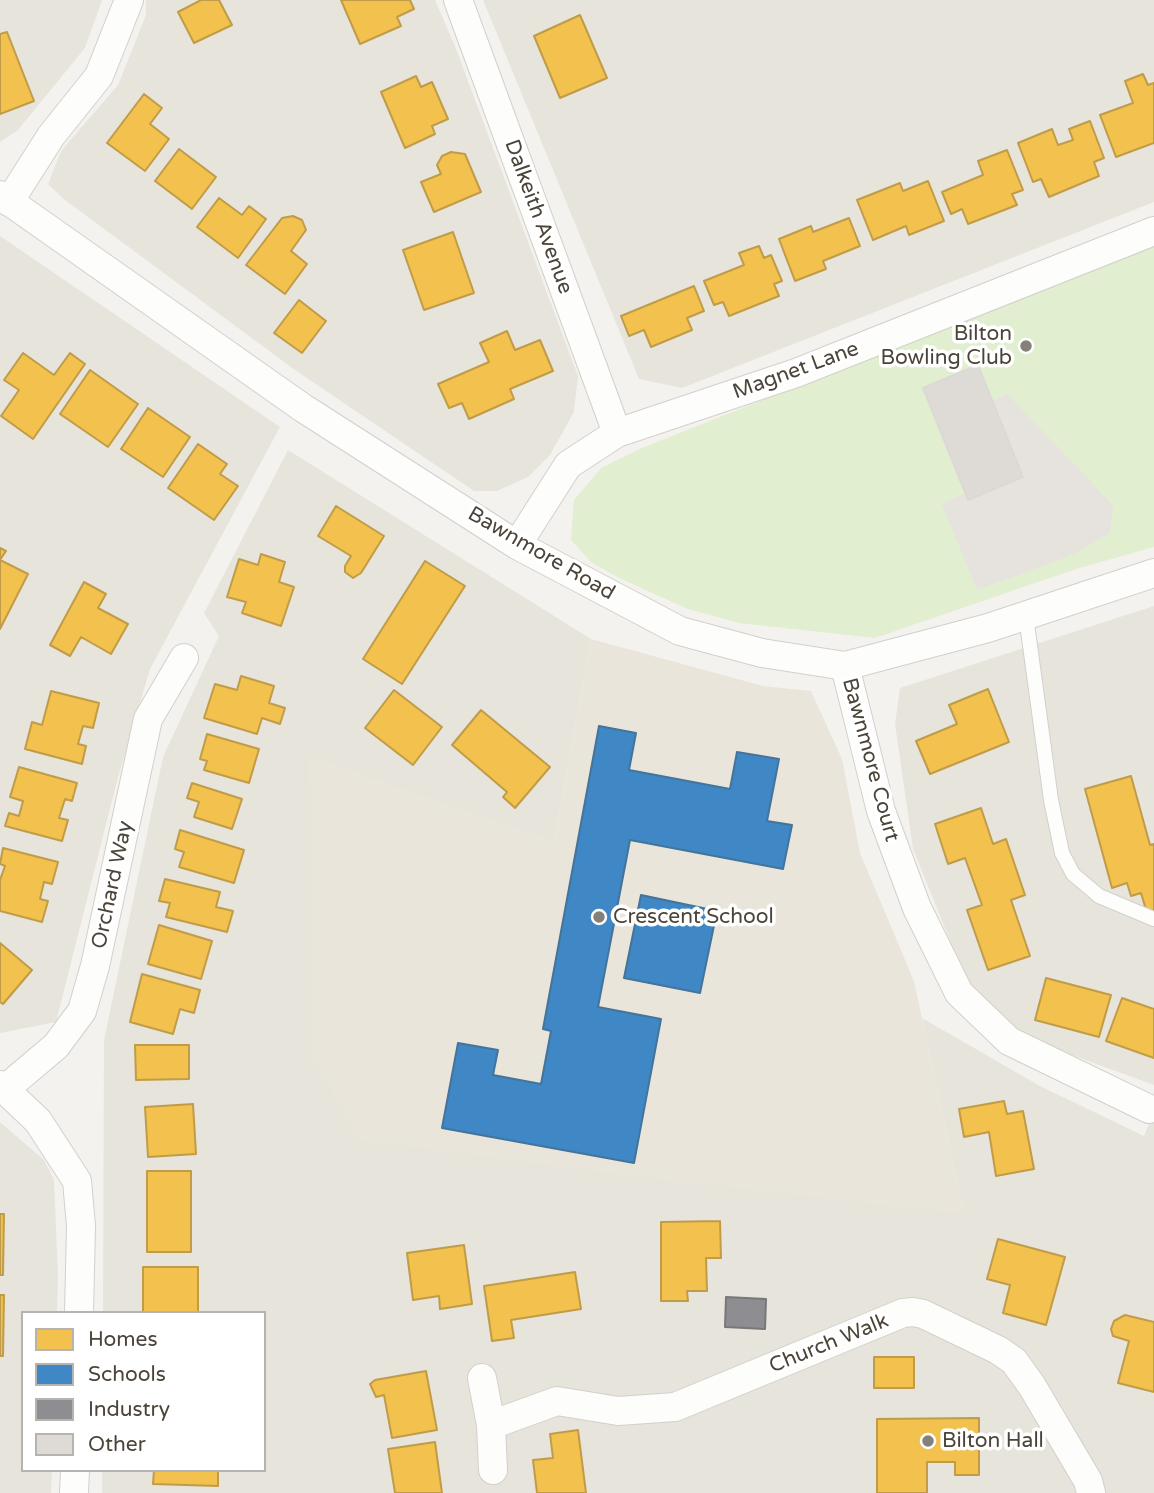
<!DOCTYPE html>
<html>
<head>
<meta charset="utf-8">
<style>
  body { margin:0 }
  #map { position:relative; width:1154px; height:1493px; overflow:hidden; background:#f4f2ee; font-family:"Varela Round",sans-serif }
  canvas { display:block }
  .legend { position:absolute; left:21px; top:1311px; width:245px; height:161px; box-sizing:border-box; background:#fff; border:2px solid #b7b4b0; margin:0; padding:9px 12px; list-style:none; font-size:21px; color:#4b4439 }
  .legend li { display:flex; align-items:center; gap:14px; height:35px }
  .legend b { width:35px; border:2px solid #b7b4b0 }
</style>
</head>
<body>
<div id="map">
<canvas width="1154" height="1493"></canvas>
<ul class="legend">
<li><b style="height:19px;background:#f2c14e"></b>Homes</li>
<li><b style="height:19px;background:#3f88c5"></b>Schools</li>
<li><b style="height:19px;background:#8d8d92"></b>Industry</li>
<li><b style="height:19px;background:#dedbd6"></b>Other</li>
</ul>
</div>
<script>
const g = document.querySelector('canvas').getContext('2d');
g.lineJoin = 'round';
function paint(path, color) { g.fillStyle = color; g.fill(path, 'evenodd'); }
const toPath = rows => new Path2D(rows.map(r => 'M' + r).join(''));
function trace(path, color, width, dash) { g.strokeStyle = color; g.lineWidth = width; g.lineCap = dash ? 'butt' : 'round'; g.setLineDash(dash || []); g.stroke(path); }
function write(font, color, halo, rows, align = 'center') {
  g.font = font + ' "Varela Round",sans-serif'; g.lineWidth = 7; g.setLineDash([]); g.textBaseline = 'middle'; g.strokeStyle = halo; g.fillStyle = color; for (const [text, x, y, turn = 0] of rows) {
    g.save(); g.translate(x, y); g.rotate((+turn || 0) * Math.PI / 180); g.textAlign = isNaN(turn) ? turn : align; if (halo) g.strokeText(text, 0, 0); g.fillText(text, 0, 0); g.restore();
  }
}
const residential = toPath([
  [0,0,102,0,85,48,18,130,0,142],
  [146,0,435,0,455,46,578,376,574,412,550,455,528,477,497,491,474,491,295,370,65,200,48,184,61,151,118,85,146,15],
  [483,0,1154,0,1154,202,682,388,639,379],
  [0,236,280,427,150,669,117,781,56,1022,0,1033],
  [288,450,591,639,554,843,309,758,964,1214,922,1018,1040,1086,1144,1136,1154,1112,1154,1493,102,1493,102,1470,264,1470,264,1313,103,1313,104,1040,163,757,219,636,204,613],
  [1154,606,1154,1085,1017,1035,968,985,913,849,895,724,900,688],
  [0,1122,44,1160,54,1180,58,1276,57,1313,23,1313,23,1470,52,1470,51,1493,0,1493]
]);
const education = toPath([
  [591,639,763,686,811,691,842,759,860,853,914,981,964,1214,672,1181,359,1140,313,1059,309,758,554,843]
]);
const green = toPath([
  [1154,244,1154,547,1076,569,875,638,739,623,688,609,619,578,591,562,571,540,574,500,601,468,642,448]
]);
const parking = toPath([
  [1007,394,1113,505,1110,533,1072,555,977,590,942,504,965,493,969,499,1023,477,992,401]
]);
const homes = toPath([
  [201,0,219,0,232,25,194,43,178,12,201,0],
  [341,0,410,0,414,9,397,17,401,26,360,44,341,0],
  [580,15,607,78,560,98,534,36,580,15],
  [7,32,34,101,0,114,0,34,7,32],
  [1143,74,1148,85,1154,83,1154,143,1116,157,1100,115,1133,103,1125,81,1143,74],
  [416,76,421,87,432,82,448,119,432,126,435,134,405,148,381,92,416,76],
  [144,94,162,108,150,124,169,139,145,171,107,143,144,94],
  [1090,121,1104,158,1094,162,1099,176,1049,197,1041,179,1033,182,1018,143,1052,129,1058,145,1073,140,1069,129,1090,121],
  [179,149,216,177,192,209,155,181,179,149],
  [1007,150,1023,190,1012,194,1017,205,968,224,962,209,951,214,942,192,983,175,978,161,1007,150],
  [451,152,465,154,481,192,434,212,421,182,441,174,437,165,442,156,451,152],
  [928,181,944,221,909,235,906,226,873,240,857,200,900,183,903,191,928,181],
  [219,198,242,215,249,206,266,219,238,258,197,227,219,198],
  [293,216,302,220,306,230,291,251,307,264,285,294,246,265,282,218,293,216],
  [849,218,860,246,823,261,826,269,795,281,779,239,811,226,813,232,849,218],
  [453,232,474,293,424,310,403,250,453,232],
  [759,246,764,258,771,255,782,281,774,284,779,296,729,316,723,302,714,305,704,281,744,265,739,253,759,246],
  [694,286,704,311,687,318,692,330,651,347,644,330,629,336,621,316,694,286],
  [299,300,326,321,302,353,274,333,299,300],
  [507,331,515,350,540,340,553,371,510,389,514,399,469,419,462,403,449,408,438,384,489,362,480,343,507,331],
  [23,353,54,375,70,353,85,364,33,439,1,416,19,390,4,380,23,353],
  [90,370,138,404,108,447,60,414,90,370],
  [148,408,190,437,163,477,121,449,148,408],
  [198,444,227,464,220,474,238,486,214,520,168,488,198,444],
  [336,506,384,536,361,573,353,578,345,572,345,566,351,556,318,536,336,506],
  [0,548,6,551,0,560,28,574,0,629,0,548],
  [261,554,285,562,279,582,294,587,281,626,242,613,246,602,227,597,239,559,258,565,261,554],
  [425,561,465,586,402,684,363,659,425,561],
  [84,582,106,594,98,608,128,624,111,654,81,637,70,656,50,645,84,582],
  [241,676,274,686,269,703,285,708,280,724,262,718,257,734,204,718,215,684,237,690,241,676],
  [988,689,1009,742,930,774,916,741,957,724,949,705,988,689],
  [394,690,442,727,413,765,365,728,394,690],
  [51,691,99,703,93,728,83,726,78,744,86,746,82,764,25,749,32,722,42,725,51,691],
  [481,710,550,767,515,808,503,797,507,792,452,745,481,710],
  [207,734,259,749,249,783,204,770,207,761,200,759,207,734],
  [19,767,77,783,72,801,65,799,59,818,68,820,62,841,5,826,9,813,19,816,23,801,10,797,19,767],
  [1131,776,1150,845,1154,844,1154,910,1147,913,1141,893,1131,896,1127,883,1112,888,1085,789,1131,776],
  [192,783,242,799,232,829,194,817,199,802,187,798,192,783],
  [981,808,993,844,1006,839,1025,895,1011,900,1030,956,988,970,967,910,982,905,965,858,948,864,935,824,981,808],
  [180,830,244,850,234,883,179,867,184,852,175,849,180,830],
  [3,848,58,862,52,884,44,882,40,899,48,901,42,922,0,911,0,880,5,866,0,864,3,848],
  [165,879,220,892,216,907,233,911,227,932,166,917,170,903,159,901,165,879],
  [159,925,212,941,201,979,148,964,159,925],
  [0,943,32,970,3,1004,0,1002,0,943],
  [142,974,200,990,194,1013,180,1009,173,1034,130,1022,142,974],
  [1046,978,1111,995,1099,1037,1035,1020,1046,978],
  [1122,998,1154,1009,1154,1058,1106,1041,1122,998],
  [135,1045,189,1045,189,1079,136,1080,135,1045],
  [1004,1101,1007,1114,1023,1111,1034,1169,996,1176,989,1132,964,1137,959,1109,1004,1101],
  [193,1104,196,1154,148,1157,145,1107,193,1104],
  [147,1171,191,1171,191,1252,147,1252,147,1171],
  [0,1214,4,1214,3,1275,0,1275,0,1214],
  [720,1221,721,1258,706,1258,707,1291,687,1291,688,1301,661,1301,661,1222,720,1221],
  [998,1239,1065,1257,1046,1325,1003,1313,1010,1285,987,1279,998,1239],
  [464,1245,472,1304,440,1309,439,1296,413,1300,407,1253,464,1245],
  [143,1267,198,1267,198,1313,143,1313,143,1267],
  [575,1272,581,1309,511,1320,514,1338,492,1341,484,1286,575,1272],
  [0,1295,4,1295,3,1356,0,1356,0,1295],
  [1125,1315,1154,1322,1154,1392,1118,1383,1129,1341,1113,1336,1111,1329,1114,1321,1125,1315],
  [874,1357,914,1357,914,1388,874,1388,874,1357],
  [426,1371,437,1430,392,1438,384,1395,376,1397,370,1384,375,1380,426,1371],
  [979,1418,979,1475,955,1475,955,1462,927,1462,927,1493,877,1493,877,1419,979,1418],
  [578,1430,586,1493,537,1493,533,1460,553,1458,550,1434,578,1430],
  [435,1442,442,1493,395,1493,388,1449,435,1442],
  [154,1470,218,1470,218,1486,153,1484,154,1470]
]);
const schools = toPath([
  [599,726,636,733,629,770,730,789,737,752,779,759,767,821,792,825,783,869,630,840,598,1007,661,1019,634,1163,442,1128,458,1043,498,1050,493,1075,541,1084,551,1031,543,1029,599,726],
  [641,895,717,911,700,993,624,978,641,895]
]);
const industry = toPath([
  [726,1297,766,1299,765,1329,725,1327,726,1297]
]);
const building = toPath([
  [978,365,1023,477,968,500,923,388,978,365]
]);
const service = toPath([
  [1026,616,1051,800,1062,853,1073,874,1099,896,1154,919]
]);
const minor = toPath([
  [458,0,617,433],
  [0,195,303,408,517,545,680,631,762,653,845,666,988,628,1154,573],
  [9,202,51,136,99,76,129,0],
  [517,545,568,465,617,433,796,373,1154,231],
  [845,666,881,811,917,908,959,993,1009,1041,1149,1109],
  [0,1085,38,1121,77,1181,81,1226,79,1313],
  [5,1089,56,1046,82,1011,95,966,148,719,184,658],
  [482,1378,491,1425,493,1470],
  [491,1425,557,1401,618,1411,675,1407,903,1313,913,1312,923,1314,998,1350,1014,1361,1032,1386,1088,1481,1091,1493],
  [74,1493,75,1470]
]);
const markers = [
  [1026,346,7,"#868178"],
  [599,917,7,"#868178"],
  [928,1441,7,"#868178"]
];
const streetNames = [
  ["Dalkeith Avenue",538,217,70],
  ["Magnet Lane",796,371,-20],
  ["Bawnmore Road",541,554,30],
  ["Bawnmore Court",870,760,75],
  ["Orchard Way",113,885,-78],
  ["Church Walk",829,1344,-22]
];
const poiNames = [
  ["Bilton",1012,334,"right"],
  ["Bowling Club",1012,358,"right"],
  ["Crescent School",613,917],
  ["Bilton Hall",942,1441]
];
paint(residential, '#e7e4dc');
paint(education, '#eae5da');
paint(green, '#e1eecf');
paint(parking, '#e6e3df');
paint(homes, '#f2c14e');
trace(homes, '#c09c48', 2);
paint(schools, '#3f88c5');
trace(schools, '#43749b', 2);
paint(industry, '#8d8d92');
trace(industry, '#797777', 2);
paint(building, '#dedbd6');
trace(building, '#dcd9d4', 2);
trace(service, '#d2d0cb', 16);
trace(minor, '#d2d0cb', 30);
trace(service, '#fdfdfc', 14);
trace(minor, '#fdfdfc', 28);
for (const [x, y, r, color] of markers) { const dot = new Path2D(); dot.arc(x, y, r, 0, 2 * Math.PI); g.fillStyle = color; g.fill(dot); trace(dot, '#fff', 2.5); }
write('21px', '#4b4439', '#fff', streetNames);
write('21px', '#4b4439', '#fff', poiNames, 'left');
</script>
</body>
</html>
